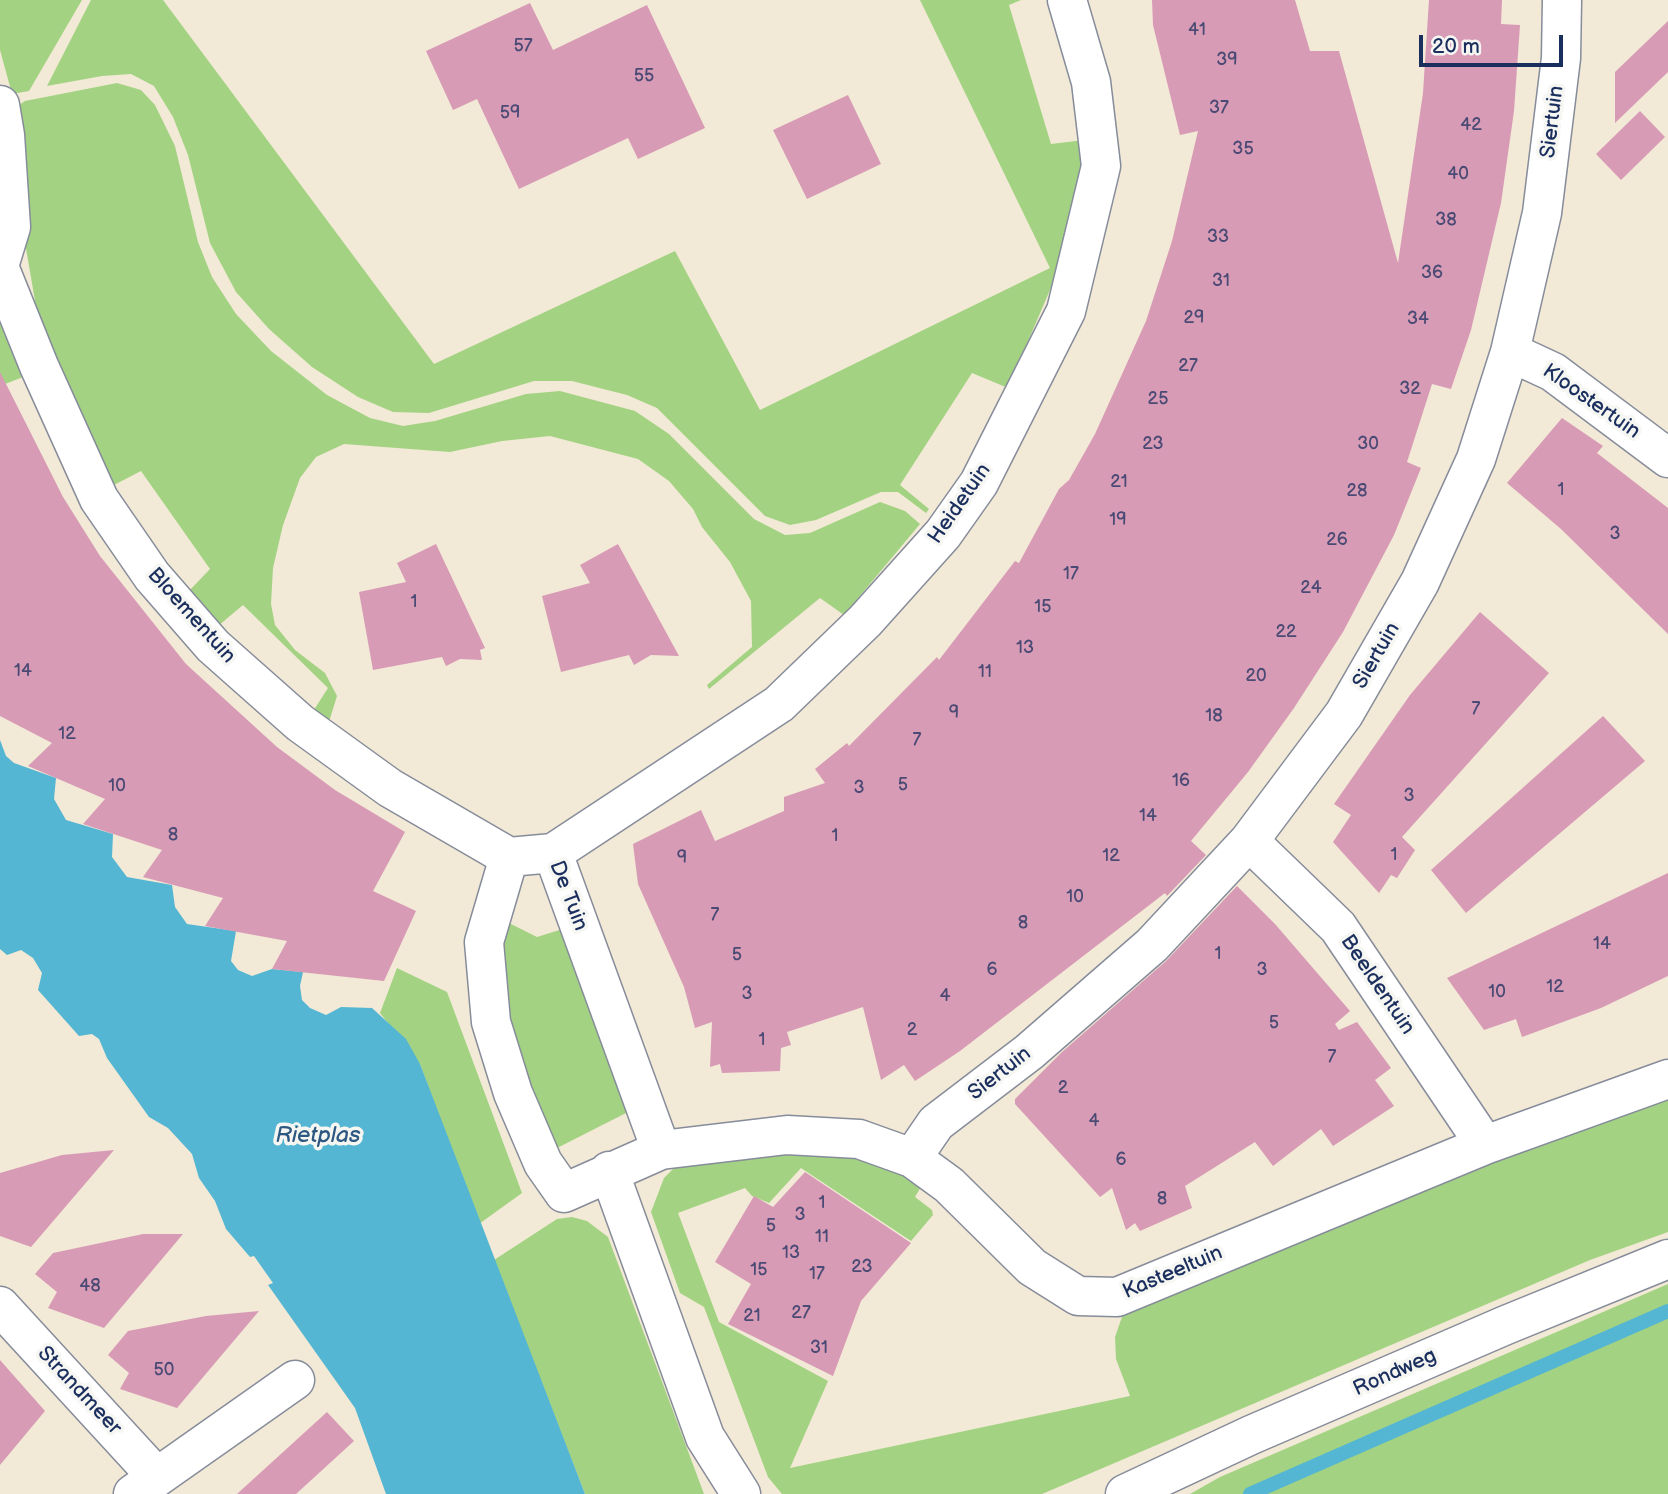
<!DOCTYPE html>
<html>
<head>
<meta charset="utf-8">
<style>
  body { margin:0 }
  #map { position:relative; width:1668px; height:1494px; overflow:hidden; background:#f2e9d6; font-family:"Balsamiq Sans",sans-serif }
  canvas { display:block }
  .scale { position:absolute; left:1419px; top:35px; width:144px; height:32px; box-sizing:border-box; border:4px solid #1b2f5e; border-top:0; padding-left:9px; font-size:21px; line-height:24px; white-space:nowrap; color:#1b2f5e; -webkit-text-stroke:5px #f6f6f2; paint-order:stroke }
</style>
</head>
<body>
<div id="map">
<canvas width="1668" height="1494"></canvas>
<div class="scale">20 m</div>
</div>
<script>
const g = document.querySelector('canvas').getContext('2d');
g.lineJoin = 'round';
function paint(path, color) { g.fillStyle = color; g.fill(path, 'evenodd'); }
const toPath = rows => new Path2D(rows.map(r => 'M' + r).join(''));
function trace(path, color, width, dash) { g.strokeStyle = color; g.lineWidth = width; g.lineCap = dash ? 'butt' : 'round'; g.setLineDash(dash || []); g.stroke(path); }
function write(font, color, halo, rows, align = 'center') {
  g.font = font + ' "Balsamiq Sans",sans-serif'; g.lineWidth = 7; g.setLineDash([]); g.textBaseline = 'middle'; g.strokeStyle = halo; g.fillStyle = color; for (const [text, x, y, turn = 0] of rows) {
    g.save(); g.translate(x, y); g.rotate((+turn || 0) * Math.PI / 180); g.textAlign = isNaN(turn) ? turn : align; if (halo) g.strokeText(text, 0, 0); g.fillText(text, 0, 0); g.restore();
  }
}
const green = toPath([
  [0,0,82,0,29,91,12,94,0,50],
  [91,0,163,0,434,364,675,251,760,410,1050,268,920,0,1021,0,1009,5,1051,144,1084,140,1081,192,1070,243,1008,388,972,373,900,485,929,509,926,513,898,492,881,492,816,520,790,525,765,516,657,408,627,395,572,381,534,381,429,413,393,412,358,397,312,367,269,329,236,292,210,243,188,155,173,117,154,86,131,74,102,76,47,86],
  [117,83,141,90,155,105,175,146,198,242,212,277,236,314,271,351,327,395,370,418,403,426,435,421,526,394,560,391,635,411,669,434,754,519,785,535,810,533,880,502,905,511,920,524,844,615,820,598,709,689,707,685,752,647,751,601,730,562,702,527,693,509,669,481,638,459,550,436,502,441,450,452,344,444,316,457,300,478,283,525,273,568,271,604,275,625,295,650,325,673,337,696,328,725,312,713,328,688,243,605,218,626,188,592,210,569,141,471,114,485,39,324,22,225,16,107,25,101],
  [0,323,23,377,0,386],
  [507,922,537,937,566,928,632,1110,557,1148,509,1035,499,964],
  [397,968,447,992,522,1193,479,1224,420,1064,380,1013],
  [1668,1094,1668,1232,1590,1260,1042,1494,782,1494,768,1477,704,1307,680,1293,651,1212,664,1178,676,1166,841,1146,925,1180,915,1197,932,1210,933,1215,911,1241,801,1168,769,1203,752,1196,745,1188,678,1213,719,1322,828,1381,790,1468,1130,1396,1116,1359,1115,1337,1123,1314,1434,1175],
  [572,1217,587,1221,608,1237,704,1494,585,1494,494,1260,557,1219],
  [1668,1284,1668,1494,1190,1494,1220,1477]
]);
const water = toPath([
  [0,740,6,756,14,763,56,778,54,799,66,820,113,834,112,857,127,877,172,885,175,907,187,924,236,931,231,961,238,970,252,976,272,969,303,972,300,986,302,1000,310,1008,326,1015,341,1007,372,1008,406,1039,420,1064,585,1494,386,1494,355,1408,268,1285,273,1283,254,1256,250,1257,226,1229,215,1201,199,1178,192,1154,168,1128,149,1117,107,1058,99,1039,92,1034,79,1036,38,990,42,973,33,958,21,950,7,955,0,949]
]);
const stream = toPath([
  [1250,1494,1668,1311]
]);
const building = toPath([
  [1152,0,1295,0,1310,51,1339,51,1398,263,1423,93,1429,0,1502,0,1501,24,1520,25,1514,111,1501,203,1471,330,1451,389,1432,384,1407,462,1421,468,1394,535,1343,632,1294,708,1248,772,1191,841,1206,855,1167,896,1165,893,960,1051,915,1081,904,1065,881,1080,863,1007,787,1032,791,1045,781,1048,780,1071,722,1073,720,1064,710,1067,712,1022,695,1028,684,987,638,884,633,844,701,810,715,841,784,811,784,797,825,783,815,769,847,743,849,746,937,657,939,660,1015,561,1019,563,1059,489,1069,480,1095,434,1146,321,1172,241,1198,131,1180,135,1153,25],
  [530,3,553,50,647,5,705,128,638,159,628,138,519,189,477,99,453,110,426,51],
  [1668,21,1668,72,1615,123,1615,72],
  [848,95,881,164,807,199,773,130],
  [1640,111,1665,137,1621,180,1596,154],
  [0,372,63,497,100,556,186,664,277,747,335,790,405,832,373,891,416,911,384,981,272,969,287,941,205,926,223,898,143,877,162,850,83,824,105,799,28,766,52,743,0,716],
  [1562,418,1603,446,1597,453,1668,508,1668,634,1561,529,1507,483],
  [436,544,485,648,480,650,482,660,460,659,446,666,442,657,373,670,359,592,406,582,397,563],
  [618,544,679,656,651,655,634,665,629,655,561,672,542,596,590,583,580,565],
  [1480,612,1549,673,1402,837,1415,850,1397,878,1391,875,1379,893,1333,842,1351,815,1334,804,1410,695],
  [1603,716,1645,761,1466,913,1431,870],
  [1668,873,1668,976,1601,1008,1522,1037,1516,1019,1484,1030,1447,978],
  [1237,886,1275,924,1350,1011,1335,1024,1339,1030,1357,1022,1391,1068,1375,1080,1394,1106,1333,1146,1321,1129,1273,1166,1255,1142,1185,1186,1192,1208,1140,1231,1135,1223,1126,1230,1112,1188,1100,1197,1015,1104,1015,1099,1062,1052,1166,961],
  [114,1150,31,1247,0,1236,0,1173,62,1155],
  [805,1172,911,1243,861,1301,833,1376,728,1324,751,1284,715,1262,754,1196,773,1207],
  [183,1234,104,1328,48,1308,57,1292,35,1274,53,1253,143,1234],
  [259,1311,177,1408,120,1389,129,1373,108,1355,128,1331,206,1316],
  [0,1360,45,1411,0,1465],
  [327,1412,354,1441,296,1494,237,1494]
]);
const minor = toPath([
  [0,105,5,135,11,227,0,263],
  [0,269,39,366,99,499,152,576,213,646,300,723,390,788,509,857],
  [1510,352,1553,372,1668,458],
  [1249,841,1338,927,1485,1145],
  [553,853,661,1150],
  [509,857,484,942,491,1022,513,1093,543,1163,564,1193,661,1150,787,1135,859,1139,912,1158,949,1185,1032,1267,1078,1296,1117,1297,1485,1145,1668,1079],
  [509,857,553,853,779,704,865,621,943,534,979,483,1066,311,1101,166,1091,82,1067,0],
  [912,1158,936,1123,1029,1052,1152,945,1249,841,1344,714,1420,582,1476,459,1510,352,1542,213,1561,58,1562,0],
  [609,1171,705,1437,741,1494],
  [0,1306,157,1477],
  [133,1494,295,1380]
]);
const secondary = toPath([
  [1125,1494,1251,1435,1506,1325,1668,1259]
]);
const numberNames = [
  ["41",1197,30],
  ["57",523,46],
  ["39",1227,60],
  ["55",644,76],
  ["37",1219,108],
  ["59",510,113],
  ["42",1471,125],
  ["35",1243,149],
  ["40",1458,174],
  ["38",1446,220],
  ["33",1218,237],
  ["36",1432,273],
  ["31",1221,281],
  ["29",1194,318],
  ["34",1418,319],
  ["27",1188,366],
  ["32",1410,389],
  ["25",1158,399],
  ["23",1153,444],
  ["30",1368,444],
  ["21",1119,482],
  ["1",1561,490],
  ["28",1357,491],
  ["19",1118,520],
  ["3",1615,534],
  ["26",1337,540],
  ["17",1071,574],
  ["24",1311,588],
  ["1",414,602],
  ["15",1043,607],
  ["22",1286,632],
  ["13",1025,648],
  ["14",23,671],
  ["11",985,672],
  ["20",1256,676],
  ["7",1476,709],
  ["9",954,713],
  ["18",1214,716],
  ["12",67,734],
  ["7",917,740],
  ["16",1181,781],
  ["5",903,785],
  ["10",117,786],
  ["3",859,788],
  ["3",1409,796],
  ["14",1148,816],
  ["8",173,835],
  ["1",835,836],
  ["1",1394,855],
  ["12",1111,856],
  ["9",682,858],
  ["10",1075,897],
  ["7",715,915],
  ["8",1023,923],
  ["14",1602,944],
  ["1",1218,954],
  ["5",737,955],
  ["6",992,970],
  ["3",1262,970],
  ["12",1555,987],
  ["10",1497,992],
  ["3",747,994],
  ["4",945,996],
  ["5",1274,1023],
  ["2",912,1030],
  ["1",762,1040],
  ["7",1332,1057],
  ["2",1063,1088],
  ["4",1094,1121],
  ["6",1121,1160],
  ["8",1162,1199],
  ["1",822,1203],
  ["3",800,1215],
  ["5",771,1226],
  ["11",822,1237],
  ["13",791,1253],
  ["23",862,1267],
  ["15",759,1270],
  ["17",817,1274],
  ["48",90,1286],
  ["27",801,1313],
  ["21",752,1316],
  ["31",819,1348],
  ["50",164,1370]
];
const streetNames = [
  ["Siertuin",1553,122,-83],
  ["Kloostertuin",1591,402,35],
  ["Heidetuin",960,504,-55],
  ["Bloementuin",191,616,48],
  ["Siertuin",1377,656,-60],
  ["De Tuin",568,896,69],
  ["Beeldentuin",1377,985,56],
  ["Siertuin",1000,1074,-38],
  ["Kasteeltuin",1173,1273,-23],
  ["Rondweg",1395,1373,-24],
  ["Strandmeer",79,1391,47]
];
const waterNames = [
  ["Rietplas",318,1136]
];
paint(green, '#a3d382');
paint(water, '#54b6d2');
trace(stream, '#54b6d2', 14);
paint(building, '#d89bb6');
trace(minor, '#868c9a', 41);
trace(secondary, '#868c9a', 41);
trace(minor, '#fff', 38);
trace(secondary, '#fff', 38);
write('18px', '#4a4a74', null, numberNames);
write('21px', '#1b2f5e', '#f6f6f2', streetNames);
write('italic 23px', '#2c5881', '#f6f6f2', waterNames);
</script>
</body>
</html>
